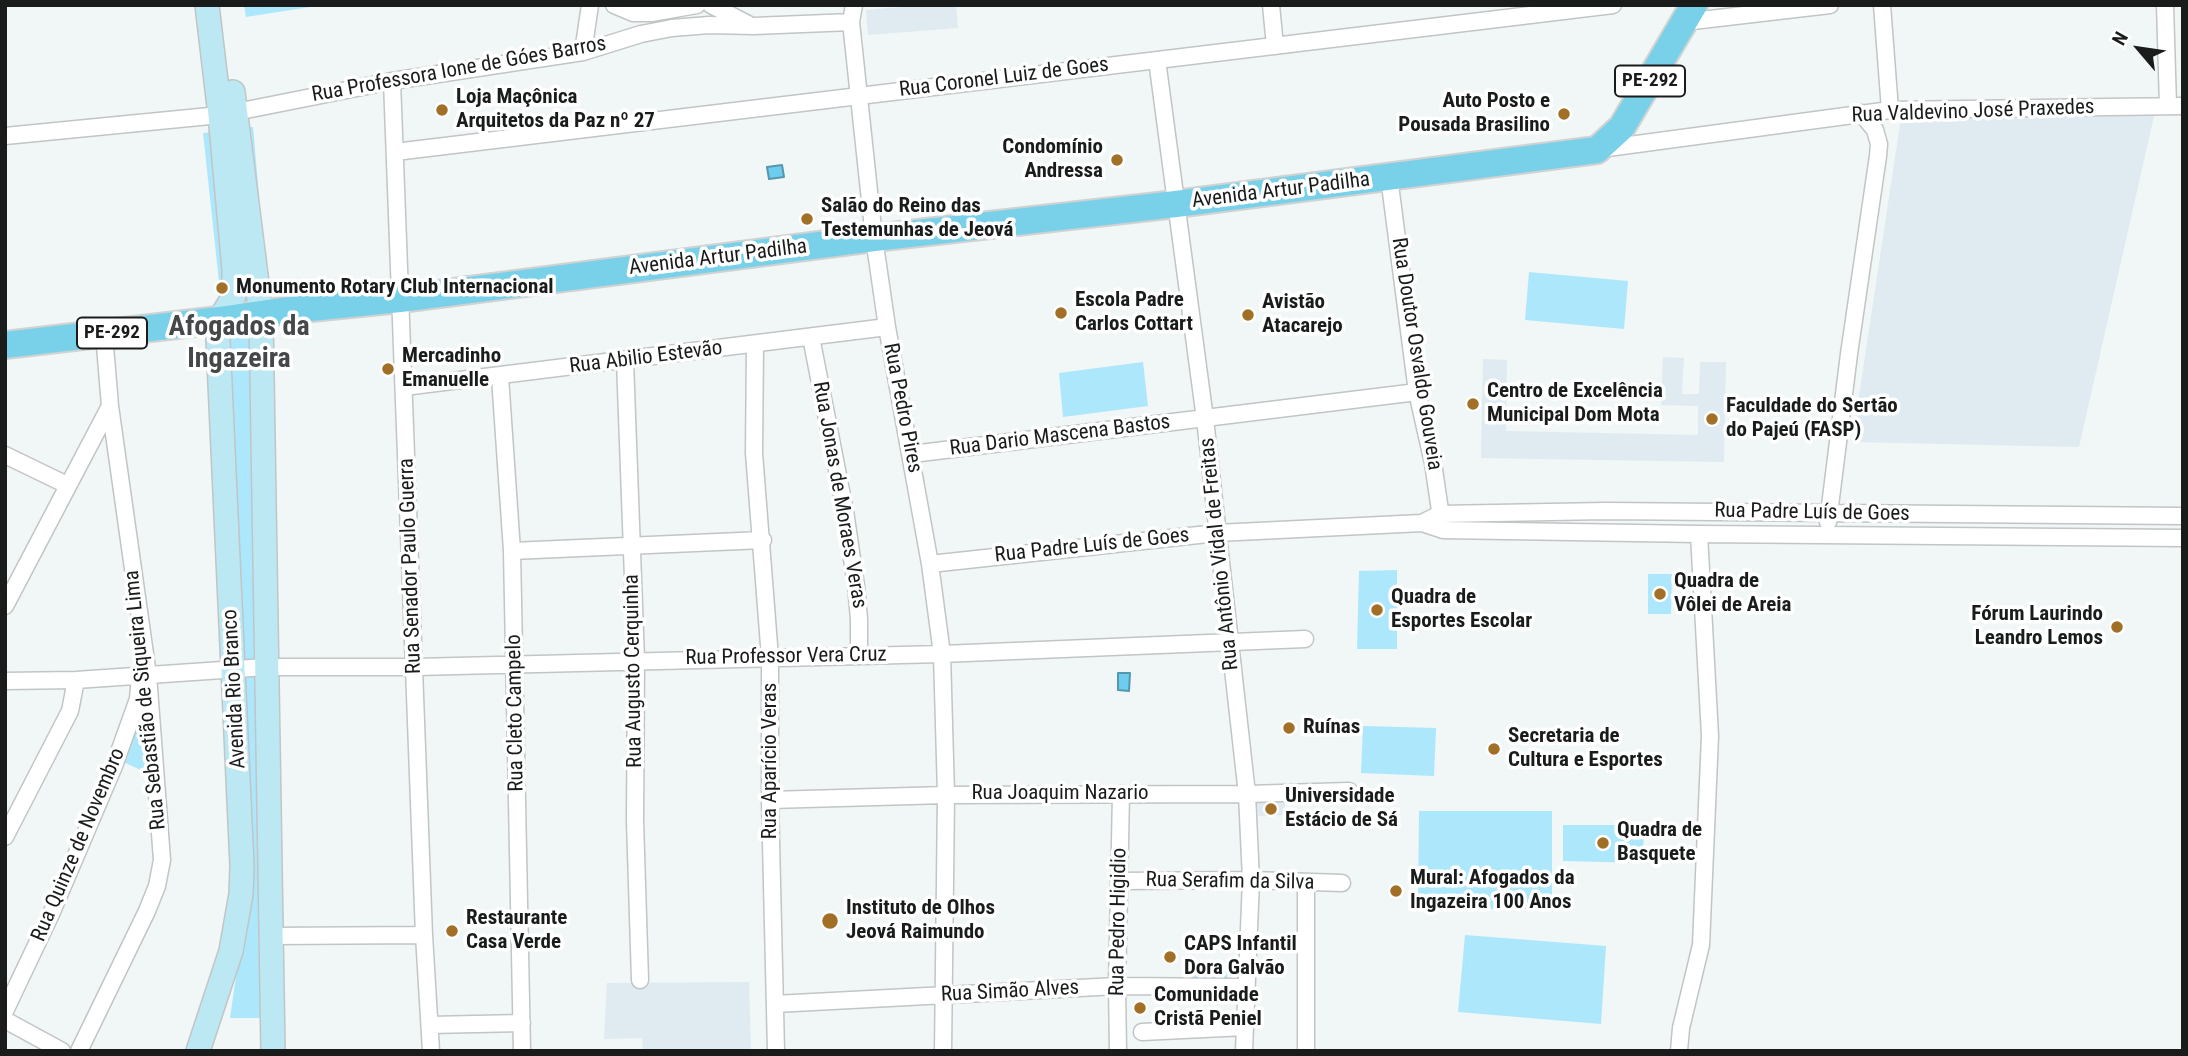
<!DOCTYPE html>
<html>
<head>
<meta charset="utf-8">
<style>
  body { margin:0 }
  #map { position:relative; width:2188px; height:1056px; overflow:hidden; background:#f1f6f7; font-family:"Roboto Condensed",sans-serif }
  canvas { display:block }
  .frame { position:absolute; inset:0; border:7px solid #1a1c1c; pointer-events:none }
  .north { position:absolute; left:2104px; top:14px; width:70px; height:70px; -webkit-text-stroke:5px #fff; paint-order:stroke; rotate:299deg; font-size:19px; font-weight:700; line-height:28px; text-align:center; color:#1a1c1c }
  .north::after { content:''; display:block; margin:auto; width:24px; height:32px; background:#1a1c1c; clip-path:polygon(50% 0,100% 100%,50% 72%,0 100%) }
</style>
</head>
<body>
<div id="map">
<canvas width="2188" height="1056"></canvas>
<div class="frame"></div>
<div class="north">N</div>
</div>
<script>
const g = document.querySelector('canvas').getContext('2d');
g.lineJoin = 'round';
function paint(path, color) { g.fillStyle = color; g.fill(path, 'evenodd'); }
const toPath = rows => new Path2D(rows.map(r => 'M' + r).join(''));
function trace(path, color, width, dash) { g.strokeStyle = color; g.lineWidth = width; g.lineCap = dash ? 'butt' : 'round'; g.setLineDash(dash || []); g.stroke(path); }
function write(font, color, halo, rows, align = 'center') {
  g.font = font + ' "Roboto Condensed",sans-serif'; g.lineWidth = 7; g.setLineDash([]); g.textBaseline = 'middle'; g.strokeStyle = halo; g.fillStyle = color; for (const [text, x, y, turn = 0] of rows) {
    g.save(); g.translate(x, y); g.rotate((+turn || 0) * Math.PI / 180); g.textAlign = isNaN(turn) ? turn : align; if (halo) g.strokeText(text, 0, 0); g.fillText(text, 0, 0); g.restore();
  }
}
const built = toPath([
  [926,5,956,5,958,28,868,35,866,10],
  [2154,116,2079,447,1852,442,1901,118],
  [1663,357,1684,358,1682,394,1699,394,1700,362,1726,362,1724,462,1481,458,1483,359,1507,360,1506,431,1698,435,1698,406,1661,405],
  [1257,802,1285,802,1285,815,1258,816],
  [749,982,751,1051,643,1051,642,1038,604,1039,607,983]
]);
const green = toPath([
  [244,5,323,5,246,17],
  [253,127,268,299,221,300,203,133],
  [1529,272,1628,281,1624,329,1525,320],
  [252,327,254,582,264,880,266,1018,230,1018,250,881,226,330],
  [1143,362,1148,406,1063,417,1059,373],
  [1397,570,1397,649,1357,649,1359,571],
  [1648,574,1672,574,1671,614,1648,614],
  [144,711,150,774,123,762],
  [1363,726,1436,728,1434,776,1361,773],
  [1419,811,1552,811,1552,909,1418,909],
  [1563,825,1644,825,1643,863,1563,861],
  [1465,935,1606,946,1601,1024,1458,1012],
  [1189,971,1227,971,1227,978,1189,978]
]);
const water = toPath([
  [782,165,784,177,769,179,767,167,782,165],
  [1118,673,1130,673,1129,691,1118,690,1118,673]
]);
const street = toPath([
  [614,5,633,13,651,13,697,5],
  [711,5,748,24],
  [854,5,851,22,874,238,887,327,930,564,942,654,946,795,943,1051],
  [1271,5,1275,46],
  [1882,5,1890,110],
  [2165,5,2168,106],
  [1684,22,1830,5],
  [583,52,590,5],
  [1157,60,1205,419,1247,794,1251,880,1244,1051],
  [392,81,424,935,431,1051],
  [236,112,392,81,583,52,641,34,672,28,709,25,754,26,851,22],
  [5,136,220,115],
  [1600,149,1890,110,2183,106],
  [395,152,1613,5],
  [1389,177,1417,392,1433,463,1442,524],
  [811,337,845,511,856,586,859,619,859,655],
  [755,345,754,453,770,658,770,800,776,1051],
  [625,361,636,660,635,821,640,980],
  [500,377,512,551,522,1051],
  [404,387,887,327],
  [912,454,1417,392],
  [5,455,67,485],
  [1828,522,1849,354,1878,156,1879,144,1875,130,1861,113],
  [1422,523,1440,514,1605,511,2183,516],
  [512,551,763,540],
  [930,564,1217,533,1422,523,1443,530,1699,534,2183,538],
  [5,606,110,406],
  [5,681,76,680,266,667,416,667,942,654,1305,639],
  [770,800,946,795,1247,794,1349,791],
  [5,837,70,711,76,680],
  [1119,881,1251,880,1342,883],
  [270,936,424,935],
  [775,1004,1117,986,1246,987],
  [5,1011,51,914,114,766,138,699,140,677],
  [5,1020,62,1051],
  [430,1025,522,1023],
  [1142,1032,1245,1027],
  [79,1051,147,911,157,886,162,860,148,675,110,406,104,334],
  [1118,1051,1117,986,1121,794],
  [1306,1051,1306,883],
  [1679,1051,1681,1028,1701,945,1710,736,1699,534]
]);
const secondary = toPath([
  [233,92,261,315,273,1051],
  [198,1051,231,951,241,894,242,866,218,340,219,320,234,296,234,269,220,115,207,5]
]);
const primary = toPath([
  [5,345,219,320,281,311,400,299,874,238,1176,204,1597,150,1622,127,1694,5]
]);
const markers = [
  [442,110,7,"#a26f26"],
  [1564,114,7,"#a26f26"],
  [1117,160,7,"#a26f26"],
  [807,219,7,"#a26f26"],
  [222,288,7,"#a26f26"],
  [1061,313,7,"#a26f26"],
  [1248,315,7,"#a26f26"],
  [388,369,7,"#a26f26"],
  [1473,404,7,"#a26f26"],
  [1712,419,7,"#a26f26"],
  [1660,594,7,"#a26f26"],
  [1377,610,7,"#a26f26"],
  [2117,627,7,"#a26f26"],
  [1289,728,7,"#a26f26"],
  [1494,749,7,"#a26f26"],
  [1271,809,7,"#a26f26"],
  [1603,843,7,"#a26f26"],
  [1396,891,7,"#a26f26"],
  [830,921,9,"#a26f26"],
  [452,931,7,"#a26f26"],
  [1170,957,7,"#a26f26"],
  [1140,1008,7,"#a26f26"]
];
const shields = [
  [1650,81,70],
  [112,333,70]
];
const shieldNames = [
  ["PE-292",1650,81],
  ["PE-292",112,333]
];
const streetNames = [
  ["Rua Professora Ione de Góes Barros",459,70,-10],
  ["Rua Coronel Luiz de Goes",1004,78,-7],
  ["Rua Valdevino José Praxedes",1973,112,-2],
  ["Avenida Artur Padilha",1281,191,-7],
  ["Avenida Artur Padilha",718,258,-7],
  ["Rua Doutor Osvaldo Gouveia",1416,354,81],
  ["Rua Abilio Estevão",646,358,-7],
  ["Rua Pedro Pires",902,408,79],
  ["Rua Dario Mascena Bastos",1060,436,-7],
  ["Rua Jonas de Moraes Veras",839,495,80],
  ["Rua Padre Luís de Goes",1812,513,1],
  ["Rua Padre Luís de Goes",1092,546,-6],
  ["Rua Antônio Vidal de Freitas",1220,554,-96],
  ["Rua Senador Paulo Guerra",411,566,-92],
  ["Rua Professor Vera Cruz",786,657,-1],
  ["Rua Augusto Cerquinha",634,671,-91],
  ["Avenida Rio Branco",235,689,-93],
  ["Rua Sebastião de Siqueira Lima",146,700,-96],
  ["Rua Cleto Campelo",516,713,-91],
  ["Rua Aparício Veras",771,761,-90],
  ["Rua Joaquim Nazario",1060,794],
  ["Rua Quinze de Novembro",79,845,-67],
  ["Rua Serafim da Silva",1230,882,1],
  ["Rua Pedro Higidio",1119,922,-89],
  ["Rua Simão Alves",1010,992,-3]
];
const poiNames = [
  ["Loja Maçônica",456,98],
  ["Arquitetos da Paz nº 27",456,122],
  ["Auto Posto e",1550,102,"right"],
  ["Pousada Brasilino",1550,126,"right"],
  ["Condomínio",1103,148,"right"],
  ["Andressa",1103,172,"right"],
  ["Salão do Reino das",821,207],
  ["Testemunhas de Jeová",821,231],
  ["Monumento Rotary Club Internacional",236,288],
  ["Escola Padre",1075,301],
  ["Carlos Cottart",1075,325],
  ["Avistão",1262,303],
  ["Atacarejo",1262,327],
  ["Mercadinho",402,357],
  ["Emanuelle",402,381],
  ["Centro de Excelência",1487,392],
  ["Municipal Dom Mota",1487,416],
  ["Faculdade do Sertão",1726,407],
  ["do Pajeú (FASP)",1726,431],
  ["Quadra de",1674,582],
  ["Vôlei de Areia",1674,606],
  ["Quadra de",1391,598],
  ["Esportes Escolar",1391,622],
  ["Fórum Laurindo",2103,615,"right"],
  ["Leandro Lemos",2103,639,"right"],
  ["Ruínas",1303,728],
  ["Secretaria de",1508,737],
  ["Cultura e Esportes",1508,761],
  ["Universidade",1285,797],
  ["Estácio de Sá",1285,821],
  ["Quadra de",1617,831],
  ["Basquete",1617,855],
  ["Mural: Afogados da",1410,879],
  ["Ingazeira 100 Anos",1410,903],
  ["Instituto de Olhos",846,909],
  ["Jeová Raimundo",846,933],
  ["Restaurante",466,919],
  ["Casa Verde",466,943],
  ["CAPS Infantil",1184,945],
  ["Dora Galvão",1184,969],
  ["Comunidade",1154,996],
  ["Cristã Peniel",1154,1020]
];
const districtNames = [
  ["Afogados da",239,328],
  ["Ingazeira",239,360]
];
paint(built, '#dfebf0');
paint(green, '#ace7fc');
paint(water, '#6ccdee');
trace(water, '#5398af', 2);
trace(street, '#c1c5c6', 19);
trace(secondary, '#c1c5c6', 26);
trace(primary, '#d1d2d2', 30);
trace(street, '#fff', 16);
trace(secondary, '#bce8f4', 23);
trace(primary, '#79d1e9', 26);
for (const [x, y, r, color] of markers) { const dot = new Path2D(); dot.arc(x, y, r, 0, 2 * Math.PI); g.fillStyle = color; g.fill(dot); trace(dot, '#fff', 2.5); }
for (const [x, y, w] of shields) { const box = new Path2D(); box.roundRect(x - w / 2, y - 15.5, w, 31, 5); g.fillStyle = '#fff'; g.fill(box); trace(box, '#1a1c1c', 2); }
write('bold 19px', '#1a1c1c', null, shieldNames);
write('21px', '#1a1c1c', '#fff', streetNames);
write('bold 21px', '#1a1c1c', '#fff', poiNames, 'left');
write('bold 28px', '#444849', '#fff', districtNames);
</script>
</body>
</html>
